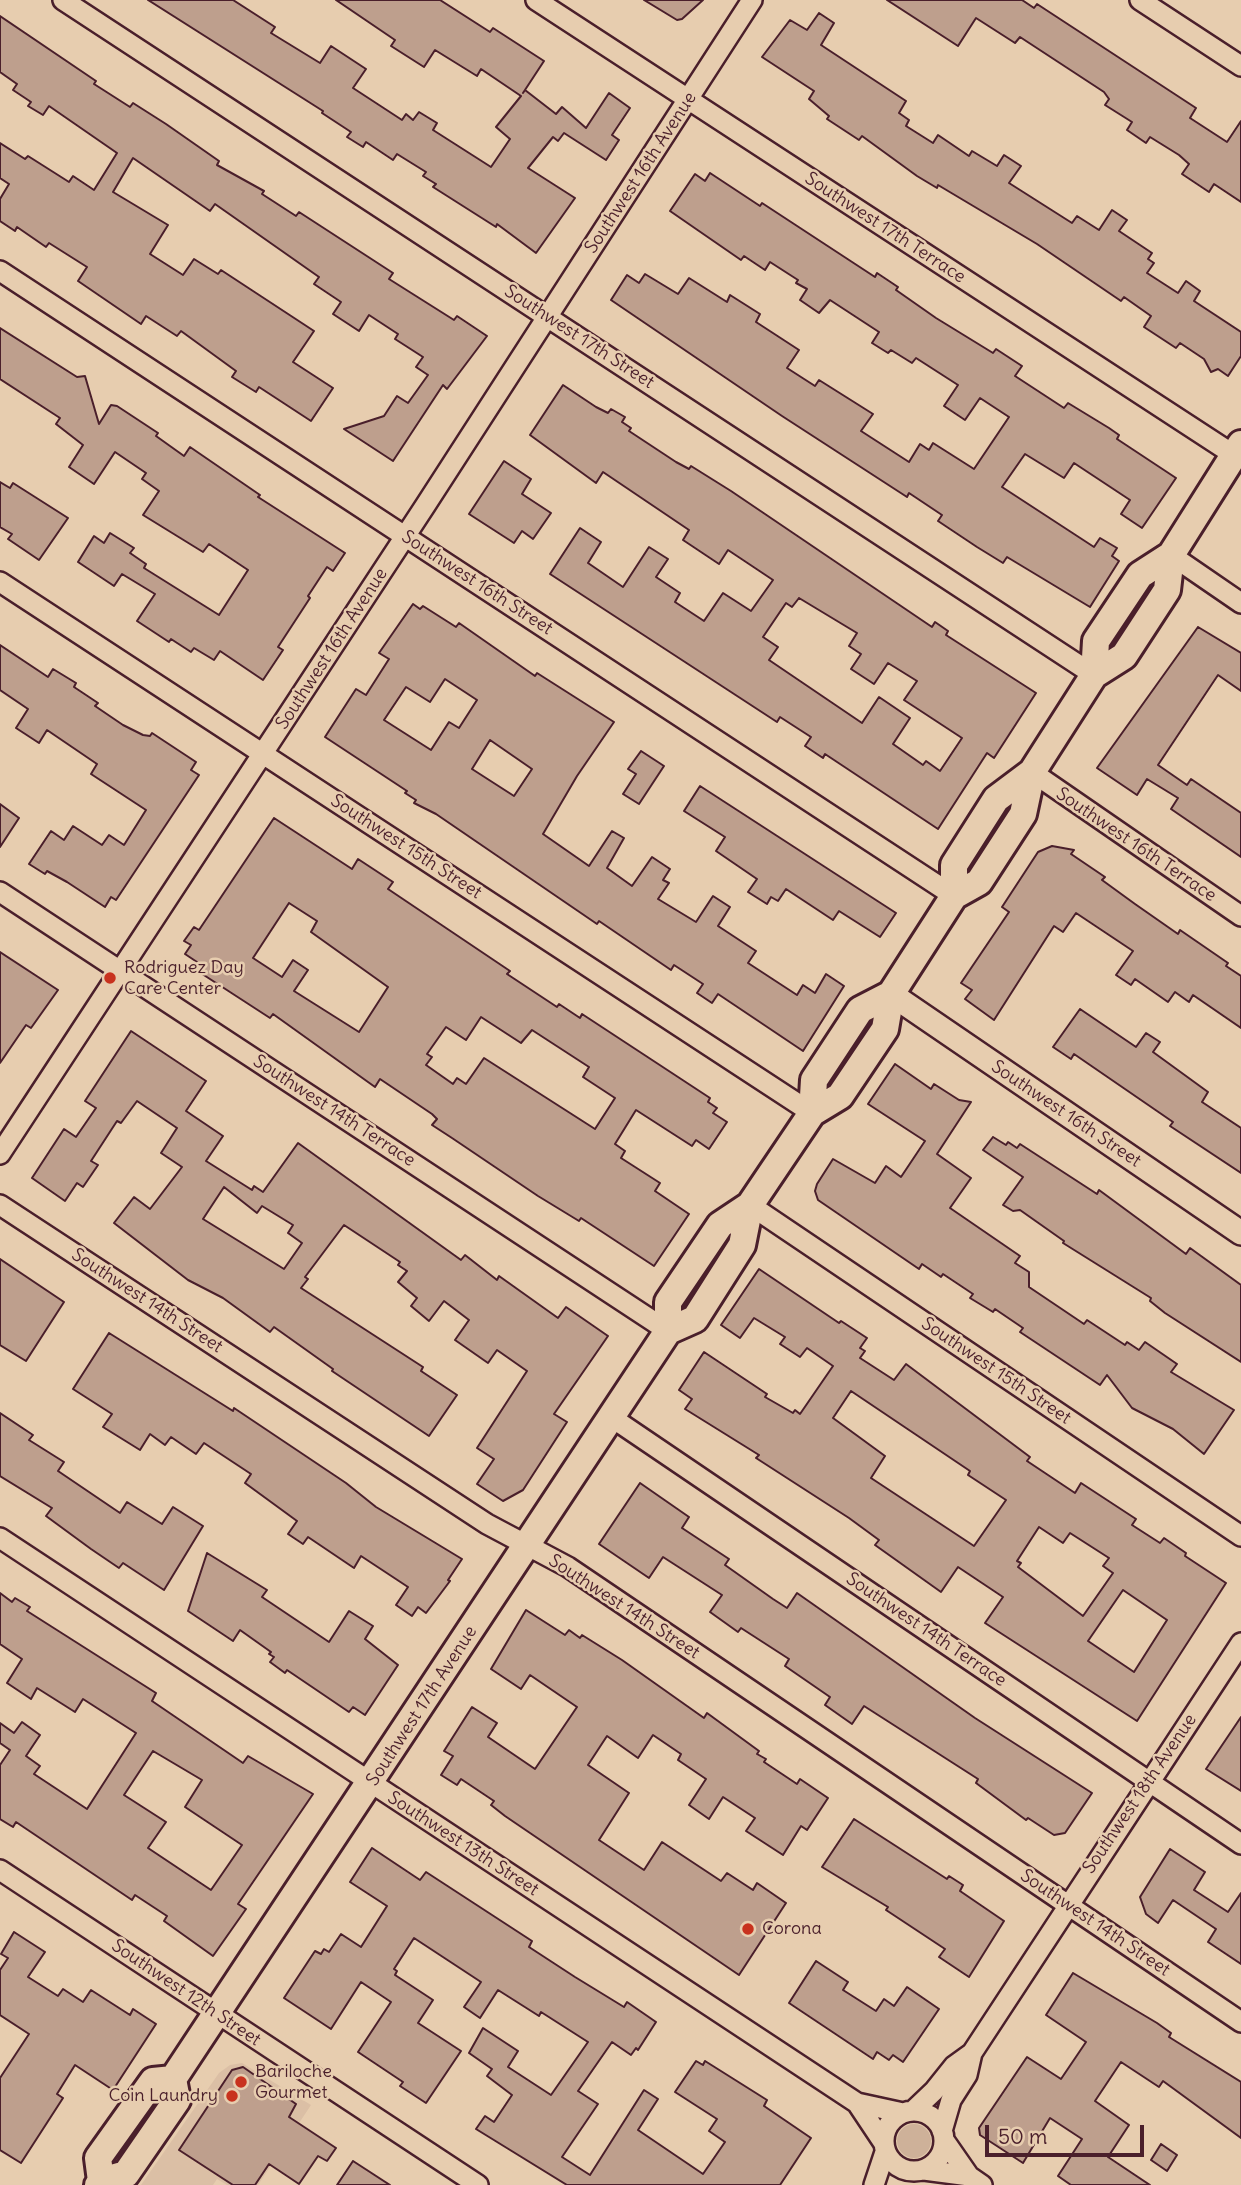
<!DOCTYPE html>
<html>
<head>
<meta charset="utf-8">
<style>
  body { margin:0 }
  #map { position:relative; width:1241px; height:2185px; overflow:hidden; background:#e7cdaf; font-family:Delius,sans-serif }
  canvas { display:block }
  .scale { position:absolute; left:985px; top:2125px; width:159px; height:32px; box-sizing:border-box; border:4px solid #4a1f2b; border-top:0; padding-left:9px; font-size:21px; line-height:24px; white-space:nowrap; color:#4a1f2b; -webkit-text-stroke:5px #e7cdaf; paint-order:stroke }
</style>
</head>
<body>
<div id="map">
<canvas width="1241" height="2185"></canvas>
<div class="scale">50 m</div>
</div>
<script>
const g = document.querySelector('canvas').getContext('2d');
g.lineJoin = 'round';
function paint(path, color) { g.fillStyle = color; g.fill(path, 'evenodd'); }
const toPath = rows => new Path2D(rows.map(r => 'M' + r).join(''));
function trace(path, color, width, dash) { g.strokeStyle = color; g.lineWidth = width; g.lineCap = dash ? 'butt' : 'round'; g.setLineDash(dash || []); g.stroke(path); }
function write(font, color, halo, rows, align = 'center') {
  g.font = font + ' Delius,sans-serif'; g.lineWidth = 5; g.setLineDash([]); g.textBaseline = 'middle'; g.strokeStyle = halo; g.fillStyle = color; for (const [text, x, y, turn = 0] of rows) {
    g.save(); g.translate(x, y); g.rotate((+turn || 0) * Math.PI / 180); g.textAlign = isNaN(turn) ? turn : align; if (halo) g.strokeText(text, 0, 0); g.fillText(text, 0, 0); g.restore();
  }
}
const built = toPath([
  [242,2063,311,2105,258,2185,227,2185,217,2179,213,2185,141,2185,219,2073,230,2065]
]);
const green = toPath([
  '897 2141a17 17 0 1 1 34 0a17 17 0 1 1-34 0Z'
]);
const building = toPath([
  [148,0,233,0,275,27,271,33,320,63,331,46,366,69,353,88,402,120,406,114,413,120,419,112,437,123,433,130,491,167,510,139,496,127,521,96,481,69,477,76,435,50,424,67,391,46,395,40,336,0,440,0,490,32,493,28,544,61,523,93,525,90,556,114,562,107,586,128,609,93,630,108,612,135,619,140,606,160,564,133,558,141,553,137,528,168,575,198,536,253,497,224,496,227,433,187,436,184,423,176,426,172,397,154,393,160,366,142,363,147,347,137,351,132,322,113,323,111,148,0],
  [644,0,703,0,682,19,677,20,644,0],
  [887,0,1022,0,1034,8,1037,4,1196,108,1190,118,1227,142,1241,121,1241,202,1214,184,1209,192,1182,174,1189,164,1179,155,1150,137,1146,143,1127,130,1132,122,1105,105,1109,99,1104,92,1020,37,1015,43,976,18,958,46,887,0],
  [819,13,834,23,821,45,906,101,899,113,909,120,906,126,933,143,938,135,969,156,972,151,997,166,1004,155,1021,166,1009,183,1072,223,1077,216,1099,230,1112,210,1127,220,1119,231,1152,253,1148,259,1154,263,1147,273,1178,293,1186,281,1200,291,1194,301,1241,332,1241,356,1228,376,1218,369,1211,372,1204,359,1180,343,1176,348,1144,327,1151,316,1124,297,1121,301,1037,244,938,185,937,188,917,176,862,136,859,140,827,119,829,116,809,99,814,91,762,57,790,20,807,30,819,13],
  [0,16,96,81,94,84,130,107,133,103,166,124,219,161,217,165,264,191,262,194,296,216,299,212,393,273,389,279,454,320,457,316,487,336,447,389,443,385,393,461,344,429,384,416,397,396,408,403,428,375,416,367,423,357,395,339,398,334,369,315,359,331,333,314,341,302,314,284,319,277,215,204,210,211,133,158,113,192,168,225,150,254,183,275,194,259,218,274,221,270,314,331,293,362,333,388,311,421,259,387,256,392,232,377,236,371,181,331,177,336,146,316,141,324,78,281,87,267,49,243,46,247,17,227,15,231,0,221,0,199,9,184,0,178,0,143,25,159,28,156,69,182,73,176,94,190,117,153,49,106,43,115,28,106,31,102,13,90,17,84,0,72,0,16],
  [710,173,760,206,762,203,875,277,877,273,898,287,896,290,936,318,993,353,996,349,1022,366,1015,376,1064,408,1068,403,1109,428,1119,435,1117,439,1176,478,1142,528,1121,514,1130,500,1074,463,1064,478,1025,454,1002,487,1094,547,1100,538,1117,548,1112,556,1119,561,1090,607,1007,557,1003,563,977,547,938,521,942,515,909,493,907,497,782,416,611,300,627,275,639,283,645,274,678,294,689,278,727,302,730,295,760,314,756,322,799,350,787,368,815,386,819,380,873,414,861,431,909,462,920,444,929,450,933,443,974,469,1009,417,980,398,965,420,944,406,958,385,916,358,912,363,891,350,888,353,872,343,879,332,830,300,819,313,800,300,807,289,796,283,798,280,770,262,765,270,744,256,741,260,670,211,695,174,705,181,710,173],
  [0,328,77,377,85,376,99,424,111,405,117,406,158,433,156,436,184,456,190,447,260,495,258,497,345,553,333,571,327,567,308,596,310,598,278,647,283,650,263,680,220,651,214,660,194,648,191,652,171,639,169,642,137,621,155,594,122,574,114,586,78,562,94,536,104,543,110,533,134,548,130,553,146,564,144,568,219,615,248,570,209,544,203,552,143,515,159,491,142,479,146,473,115,452,94,484,69,467,83,445,56,424,60,418,0,379,0,328],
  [563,385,596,407,608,413,611,409,625,417,622,422,631,428,629,431,676,462,689,469,691,466,731,491,932,627,935,622,948,631,946,635,1036,693,994,758,987,753,938,829,825,754,823,758,805,746,811,737,780,717,777,722,550,574,580,528,601,542,588,563,623,587,649,547,668,559,656,577,680,593,675,602,704,621,723,593,751,611,773,580,728,550,719,564,683,540,689,530,603,472,596,483,530,435,563,385],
  [799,598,857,633,849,646,861,654,851,669,874,684,888,663,917,681,904,700,962,738,940,771,926,761,923,765,893,744,910,718,879,697,862,723,769,660,778,647,763,637,786,603,792,607,799,598],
  [504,461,531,479,522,494,551,513,533,539,522,531,514,543,469,514,504,461],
  [0,482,10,488,13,483,68,518,39,560,8,539,12,534,0,527,0,482],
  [413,604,420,609,423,606,456,627,459,623,535,676,537,673,614,722,577,776,543,834,589,866,612,831,624,838,607,868,632,886,652,857,670,869,663,880,669,883,658,899,696,922,713,896,730,907,718,926,756,951,748,963,797,995,803,985,815,993,826,974,844,986,803,1051,718,994,712,1003,697,993,703,984,674,965,671,970,599,921,597,924,436,814,414,803,416,800,405,793,407,791,325,737,356,689,366,695,389,659,379,653,413,604],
  [445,679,477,700,459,728,449,722,431,750,384,720,406,687,430,702,445,679],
  [490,740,532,769,514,796,472,769,490,740],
  [1198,627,1241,653,1241,691,1218,675,1158,765,1187,785,1191,779,1241,813,1241,857,1171,809,1178,798,1147,779,1137,795,1097,768,1198,627],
  [0,645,48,677,53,669,76,683,74,687,98,703,95,706,123,725,143,735,150,736,152,733,196,762,191,770,199,775,116,900,111,897,105,907,67,882,47,871,45,874,29,864,51,831,64,840,73,826,102,845,109,835,124,845,146,810,91,774,97,764,47,730,39,743,16,728,28,709,0,690,0,645],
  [641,751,664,766,639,804,623,794,636,774,628,769,641,751],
  [700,786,896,913,880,937,839,911,833,920,786,889,778,901,771,897,767,904,748,892,757,879,716,851,725,837,684,811,700,786],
  [0,804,19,818,0,847,0,804],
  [274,818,352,869,358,859,393,882,388,889,510,971,507,974,557,1007,559,1004,580,1018,582,1014,710,1098,708,1102,717,1108,713,1113,727,1122,709,1149,696,1140,692,1146,636,1110,615,1144,625,1151,621,1158,660,1183,655,1191,689,1214,654,1266,581,1218,579,1221,538,1196,452,1138,432,1125,437,1119,432,1114,380,1079,375,1087,273,1014,270,1018,193,968,197,962,185,954,191,945,184,941,194,927,199,930,274,818],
  [289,903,317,921,311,932,388,987,359,1032,294,991,308,970,293,960,282,977,253,958,289,903],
  [481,1017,521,1043,532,1030,589,1067,583,1077,615,1098,595,1129,484,1058,466,1084,457,1078,453,1084,426,1065,432,1057,427,1054,446,1027,466,1040,481,1017],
  [1052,846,1074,850,1071,854,1105,877,1102,880,1135,904,1178,934,1180,930,1228,963,1226,966,1241,976,1241,1028,1193,995,1189,1002,1175,992,1168,1002,1135,979,1131,985,1116,975,1133,951,1076,913,1063,932,1054,926,994,1020,965,999,972,990,961,983,1009,912,1002,907,1038,852,1052,846],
  [0,952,58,990,31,1028,26,1025,0,1063,0,952],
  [1080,1009,1136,1047,1146,1033,1160,1042,1153,1052,1208,1092,1202,1102,1241,1128,1241,1173,1170,1126,1173,1122,1074,1054,1071,1059,1053,1047,1080,1009],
  [131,1031,206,1081,186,1111,223,1136,206,1161,252,1190,254,1186,263,1192,298,1143,461,1260,465,1255,497,1280,499,1276,558,1318,566,1307,608,1336,554,1414,567,1422,523,1490,503,1501,477,1484,494,1459,477,1448,527,1371,497,1350,488,1363,455,1340,469,1320,444,1301,429,1321,411,1306,417,1298,398,1282,407,1271,398,1265,400,1262,344,1225,305,1277,308,1279,301,1288,423,1367,421,1371,457,1395,429,1436,332,1371,333,1369,274,1327,270,1332,223,1298,188,1280,114,1223,134,1197,150,1209,182,1167,161,1153,177,1128,137,1101,121,1123,117,1121,91,1161,98,1165,83,1187,77,1183,65,1201,32,1178,64,1129,76,1137,96,1108,85,1101,131,1031],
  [224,1187,257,1213,262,1206,293,1225,288,1233,302,1243,284,1269,203,1219,224,1187],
  [895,1064,931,1089,934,1084,959,1100,971,1102,937,1154,971,1178,950,1208,1020,1256,1015,1263,1029,1272,1029,1287,1084,1324,1087,1320,1125,1345,1127,1342,1139,1350,1145,1342,1177,1364,1171,1372,1234,1410,1204,1454,1173,1429,1132,1408,1107,1375,1100,1385,1020,1332,1023,1328,995,1309,993,1312,970,1298,973,1294,943,1274,941,1277,922,1264,919,1269,818,1200,815,1191,817,1184,833,1159,875,1183,886,1166,901,1177,925,1141,868,1104,895,1064],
  [993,1137,1006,1145,1008,1142,1017,1148,1020,1144,1097,1194,1099,1190,1186,1254,1190,1248,1241,1285,1241,1362,1165,1313,1150,1301,1151,1298,1063,1243,1064,1241,1020,1210,1013,1211,1003,1205,1023,1177,983,1150,993,1137],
  [0,1259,64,1302,26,1361,0,1345,0,1259],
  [759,1269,839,1323,841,1321,867,1338,860,1348,865,1351,860,1358,894,1380,906,1364,1030,1457,1027,1461,1075,1493,1081,1483,1136,1519,1132,1525,1160,1543,1164,1538,1186,1553,1185,1556,1226,1583,1137,1721,985,1623,1003,1597,958,1567,941,1592,875,1545,879,1540,849,1518,756,1458,759,1455,685,1409,692,1399,679,1390,704,1352,767,1394,765,1397,793,1413,795,1410,800,1414,833,1366,807,1348,800,1357,780,1344,785,1337,754,1318,740,1338,721,1325,759,1269],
  [851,1391,970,1471,968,1475,1006,1500,974,1546,871,1478,885,1456,833,1418,851,1391],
  [1039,1527,1063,1543,1070,1533,1109,1558,1103,1566,1113,1573,1083,1616,1018,1567,1021,1563,1017,1561,1039,1527],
  [1123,1590,1167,1620,1134,1672,1088,1641,1123,1590],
  [109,1333,233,1411,234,1408,346,1483,376,1507,462,1559,448,1580,450,1581,426,1613,418,1607,412,1616,396,1605,408,1587,361,1556,354,1568,308,1537,303,1544,288,1534,297,1521,245,1483,251,1474,204,1443,196,1454,171,1437,165,1445,150,1434,140,1450,103,1427,112,1414,73,1389,109,1333],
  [0,1413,33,1435,29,1440,64,1462,58,1471,120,1513,127,1502,162,1524,173,1507,203,1526,164,1590,123,1563,119,1568,91,1549,46,1516,52,1508,0,1476,0,1413],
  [640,1483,689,1517,682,1528,729,1559,725,1565,773,1599,787,1608,797,1593,975,1718,1092,1793,1065,1833,1054,1835,1028,1818,1026,1820,976,1783,978,1779,864,1706,852,1724,825,1705,830,1697,785,1666,789,1659,741,1628,738,1632,710,1612,722,1595,663,1557,649,1578,599,1544,640,1483],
  [207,1553,267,1590,262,1597,329,1642,349,1611,373,1626,365,1639,398,1665,365,1715,353,1707,349,1712,287,1670,285,1673,270,1662,274,1657,269,1654,271,1652,240,1630,233,1641,188,1611,207,1553],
  [0,1593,12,1602,15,1598,30,1607,27,1611,156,1693,152,1701,243,1763,248,1756,313,1794,238,1904,246,1909,213,1956,164,1921,167,1916,135,1895,132,1900,16,1822,13,1827,0,1819,0,1765,10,1750,0,1743,0,1723,14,1733,22,1722,40,1735,26,1756,40,1766,34,1774,87,1809,136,1733,83,1699,75,1712,37,1688,31,1699,7,1683,22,1659,0,1644,0,1593],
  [153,1751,202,1780,185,1807,242,1845,211,1890,148,1848,166,1822,124,1795,153,1751],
  [526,1610,565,1635,569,1630,580,1638,582,1635,622,1660,704,1718,707,1713,759,1751,757,1754,766,1759,764,1762,797,1784,800,1779,828,1798,807,1830,801,1826,783,1855,746,1831,755,1818,723,1797,709,1819,689,1805,706,1779,678,1760,681,1754,653,1735,638,1758,607,1736,588,1765,629,1793,599,1840,644,1870,662,1842,721,1881,727,1873,753,1890,757,1883,786,1903,739,1975,505,1816,491,1805,494,1801,461,1779,457,1785,441,1775,453,1756,444,1751,472,1707,497,1723,488,1737,535,1769,577,1707,530,1675,521,1689,491,1669,526,1610],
  [1241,1717,1241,1791,1206,1769,1241,1717],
  [854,1819,947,1879,949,1876,963,1885,960,1891,1004,1921,969,1977,939,1957,945,1949,886,1910,888,1907,822,1867,854,1819],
  [372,1848,420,1880,426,1872,532,1941,529,1947,575,1977,624,2007,627,2002,656,2022,638,2050,636,2048,631,2055,612,2042,578,2091,598,2104,562,2157,590,2175,644,2090,658,2099,638,2130,703,2174,725,2142,709,2131,717,2119,675,2092,696,2061,703,2065,705,2061,767,2100,764,2106,811,2138,780,2185,567,2185,476,2129,485,2116,494,2122,512,2095,487,2076,492,2069,469,2053,483,2028,518,2051,508,2067,551,2095,588,2042,541,2012,539,2016,498,1990,480,2018,464,2007,481,1982,414,1938,394,1969,397,1971,395,1975,433,2000,418,2023,461,2051,426,2103,400,2086,403,2082,358,2052,391,2002,361,1982,331,2029,284,1998,315,1951,321,1954,324,1949,329,1952,341,1934,361,1947,387,1906,350,1882,372,1848],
  [1170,1849,1205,1872,1194,1890,1228,1912,1241,1893,1241,1964,1208,1942,1216,1929,1173,1900,1158,1923,1146,1914,1140,1897,1170,1849],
  [14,1932,45,1952,28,1977,58,1996,63,1989,83,2002,91,1990,130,2015,133,2009,156,2024,113,2090,75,2065,57,2094,63,2098,21,2163,0,2150,0,2078,29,2034,0,2015,0,1970,8,1958,1,1954,14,1932],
  [816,1961,848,1982,843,1990,876,2011,884,1999,894,2006,907,1987,939,2009,903,2062,893,2055,889,2060,877,2052,873,2059,789,2003,816,1961],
  [1073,1973,1157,2023,1171,2033,1169,2037,1241,2082,1241,2138,1163,2081,1159,2087,1121,2062,1095,2101,1129,2125,1108,2157,1150,2185,1071,2185,1058,2176,1082,2139,1050,2118,1023,2163,980,2135,979,2128,1027,2057,1061,2079,1086,2042,1046,2015,1073,1973],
  [243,2067,296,2104,289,2117,336,2148,327,2161,318,2156,299,2184,269,2164,255,2185,233,2185,179,2150,232,2070,243,2067],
  [1161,2144,1177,2155,1167,2171,1151,2160,1161,2144],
  [353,2161,390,2185,337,2185,353,2161]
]);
const minor = toPath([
  [63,0,1094,675],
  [536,0,1234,455],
  [1140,0,1241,66],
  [0,271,954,896],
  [1171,555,1241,603],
  [0,582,812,1113],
  [1032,772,1241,916],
  [0,892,668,1331],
  [0,1154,425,506,752,0],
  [0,1205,487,1524,568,1567,1241,2022],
  [750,1205,1241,1536],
  [611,1417,1241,1844],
  [0,1538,857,2103,883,2142],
  [0,1870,478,2185],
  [857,2103,903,2113],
  '884 2141a30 30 0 1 1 60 0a30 30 0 1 1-60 0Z',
  [913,2111,934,2091,954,2066,972,2053],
  [942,2131,951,2100,967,2075,972,2053,1241,1643],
  [944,2140,969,2176,982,2185],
  [924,2170,969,2176],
  [874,2185,885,2152]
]);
const tertiary = toPath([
  [891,994,1241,1233]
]);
const secondary = toPath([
  [1094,675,1096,641,1140,575,1171,555,1241,444],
  [954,896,954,865,996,799,1032,772],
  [812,1113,814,1080,860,1010,891,994],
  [668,1331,668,1302,720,1225,750,1205],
  [101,2181,98,2158,153,2081,173,2079],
  [98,2185,101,2181,126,2174,177,2100,173,2079,611,1417,668,1331,695,1319,742,1245,750,1205,812,1113,840,1096,885,1029,891,994,954,896,979,882,1023,814,1032,772,1094,675,1124,656,1167,590,1171,555]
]);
const markers = [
  [110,978,7,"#c8321e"],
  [748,1929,7,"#c8321e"],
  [241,2082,7,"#c8321e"],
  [232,2096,7,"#c8321e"]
];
const streetNames = [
  ["Southwest 16th Avenue",641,173,-57],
  ["Southwest 17th Terrace",885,228,33],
  ["Southwest 17th Street",579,337,33],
  ["Southwest 16th Street",477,583,33],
  ["Southwest 16th Avenue",332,649,-57],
  ["Southwest 16th Terrace",1136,845,34],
  ["Southwest 15th Street",406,847,33],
  ["Southwest 14th Terrace",334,1111,33],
  ["Southwest 16th Street",1066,1114,34],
  ["Southwest 14th Street",147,1301,33],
  ["Southwest 15th Street",996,1371,34],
  ["Southwest 14th Street",624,1607,33],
  ["Southwest 14th Terrace",926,1630,34],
  ["Southwest 17th Avenue",422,1706,-57],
  ["Southwest 18th Avenue",1140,1794,-56],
  ["Southwest 13th Street",463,1844,33],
  ["Southwest 14th Street",1095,1923,34],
  ["Southwest 12th Street",186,1993,34]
];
const poiNames = [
  ["Rodriguez Day",124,968],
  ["Care Center",124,989],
  ["Corona",762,1929],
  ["Bariloche",255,2072],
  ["Gourmet",255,2093],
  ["Coin Laundry",218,2096,"right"]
];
paint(built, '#dbbfa5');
paint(green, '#ceb199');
paint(building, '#be9f8d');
trace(building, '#4a1f2b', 2);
trace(minor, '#4a1f2b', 24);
trace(tertiary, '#4a1f2b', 28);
trace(secondary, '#4a1f2b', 32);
trace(minor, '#e7cdaf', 19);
trace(tertiary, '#e7cdaf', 23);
trace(secondary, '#e7cdaf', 26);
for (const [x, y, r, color] of markers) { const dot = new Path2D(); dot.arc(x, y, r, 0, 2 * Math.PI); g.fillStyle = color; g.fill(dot); trace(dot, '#e7cdaf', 2.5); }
write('18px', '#4a1f2b', '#e7cdaf', streetNames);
write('18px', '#4a1f2b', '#e7cdaf', poiNames, 'left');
</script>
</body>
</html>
